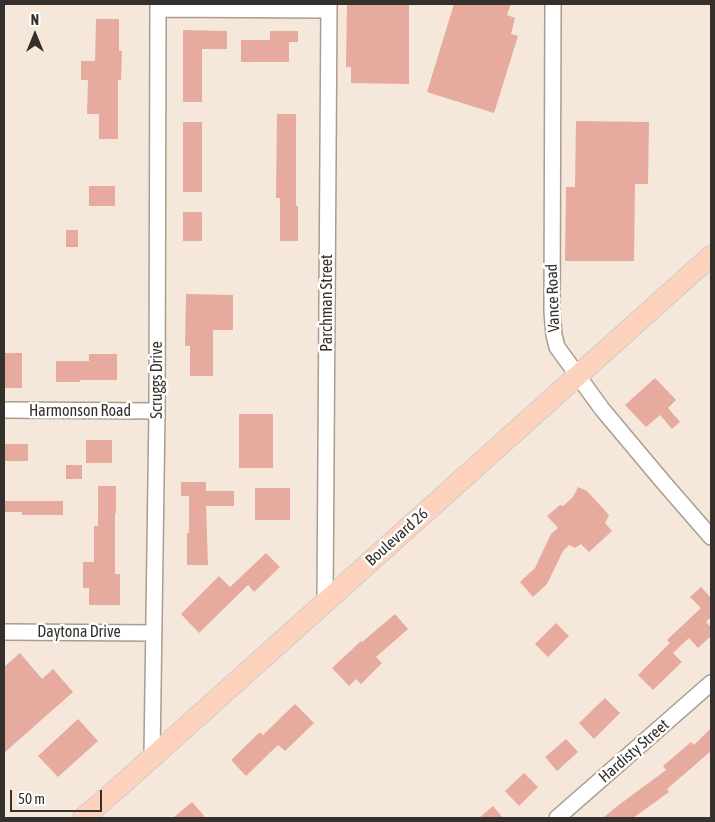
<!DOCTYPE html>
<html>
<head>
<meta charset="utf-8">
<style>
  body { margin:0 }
  #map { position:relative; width:715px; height:822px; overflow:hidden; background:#f6e7db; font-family:"Asap Condensed",sans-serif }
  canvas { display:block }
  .frame { position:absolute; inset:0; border:5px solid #35302b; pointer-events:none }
  .north { position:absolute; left:10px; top:10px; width:50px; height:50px; -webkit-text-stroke:4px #fff; paint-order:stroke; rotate:0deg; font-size:14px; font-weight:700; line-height:20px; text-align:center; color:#35302b }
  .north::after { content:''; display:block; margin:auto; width:18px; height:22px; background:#35302b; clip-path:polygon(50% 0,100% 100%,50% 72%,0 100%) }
  .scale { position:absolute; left:10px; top:790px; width:92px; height:22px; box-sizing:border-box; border:2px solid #35302b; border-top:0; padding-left:6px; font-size:15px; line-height:18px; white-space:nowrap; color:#35302b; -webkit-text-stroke:4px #fff; paint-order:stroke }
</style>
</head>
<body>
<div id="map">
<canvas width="715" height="822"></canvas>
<div class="frame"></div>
<div class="north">N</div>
<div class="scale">50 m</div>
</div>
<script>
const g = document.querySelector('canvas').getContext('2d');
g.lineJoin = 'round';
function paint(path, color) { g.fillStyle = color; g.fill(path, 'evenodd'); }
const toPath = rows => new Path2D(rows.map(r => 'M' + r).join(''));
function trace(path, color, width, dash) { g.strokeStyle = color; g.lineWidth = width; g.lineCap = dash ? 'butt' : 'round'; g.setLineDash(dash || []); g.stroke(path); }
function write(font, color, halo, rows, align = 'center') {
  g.font = font + ' "Asap Condensed",sans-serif'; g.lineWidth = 5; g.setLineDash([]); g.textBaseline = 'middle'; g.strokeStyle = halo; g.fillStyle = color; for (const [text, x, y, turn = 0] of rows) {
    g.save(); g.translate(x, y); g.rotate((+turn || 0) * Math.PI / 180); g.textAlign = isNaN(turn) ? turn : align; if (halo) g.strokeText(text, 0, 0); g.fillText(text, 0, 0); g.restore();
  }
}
const building = toPath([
  [347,4,409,4,409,84,351,83,351,67,346,67],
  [454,4,511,4,507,15,515,18,511,34,518,36,494,113,427,92],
  [96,19,119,19,119,51,122,51,121,80,118,80,118,139,99,139,99,114,87,114,88,80,81,80,81,61,95,61],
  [183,30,227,31,227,49,202,49,202,102,183,102],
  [270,31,298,31,298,42,289,42,289,62,241,62,241,40,270,40],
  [277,114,296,114,296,206,298,206,298,241,280,241,280,198,276,198],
  [576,121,649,122,648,184,635,184,634,261,565,261,566,187,575,187],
  [183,122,202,122,202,192,183,192],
  [89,186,115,186,115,206,89,206],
  [183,212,202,212,202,241,183,241],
  [66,230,78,230,78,247,66,247],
  [186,294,233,295,233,330,213,330,213,376,190,376,190,346,185,346],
  [4,353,22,353,22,388,4,388],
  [89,354,117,354,117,380,80,380,80,382,56,382,56,361,89,361],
  [655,378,676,400,668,408,680,422,672,429,660,415,646,427,625,405],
  [239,414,273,414,273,468,239,468],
  [86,440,112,440,112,463,86,463],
  [4,444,28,444,28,461,4,461],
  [66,465,82,465,82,479,66,479],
  [181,482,206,482,206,491,234,491,234,506,206,506,208,565,187,565,187,533,189,533,189,496,181,496],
  [98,486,116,486,116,513,115,513,115,574,120,574,120,605,89,605,89,588,83,588,83,562,94,562,94,526,98,526],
  [578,487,587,491,609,515,605,523,612,531,589,552,581,544,575,548,569,545,563,551,547,584,533,597,520,582,535,568,551,534,558,528,547,516,560,505,563,506,573,497],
  [255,488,290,488,290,520,255,520],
  [4,501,63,501,63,515,22,515,22,512,4,512],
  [266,553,280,567,254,592,248,585,199,633,181,614,219,576,230,587],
  [701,587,711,598,711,620,710,618,706,622,711,627,711,636,698,648,689,638,673,653,682,662,653,690,638,675,670,643,667,640,701,608,690,597],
  [395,614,408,629,376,657,382,663,361,684,356,679,349,686,332,668,361,641,362,642],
  [556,623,569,636,548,657,535,644],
  [20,653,42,679,53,669,73,692,4,753,4,667],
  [605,698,620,713,594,739,579,723],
  [295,704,314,723,285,751,278,745,246,776,231,760,260,732,263,735],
  [78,719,98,741,58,777,38,756],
  [711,728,711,751,667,789,669,792,633,818,603,818,616,807,666,770,663,766,691,742,694,745],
  [566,739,578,752,557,771,545,757],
  [524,773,538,787,519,806,505,791],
  [192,802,206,818,173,818],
  [493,806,503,818,479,818]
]);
const minor = toPath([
  [553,4,552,312,554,335,557,347,602,409,664,483,711,537],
  [158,9,329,10],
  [4,410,157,411],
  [325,602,329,4],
  [4,632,154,633],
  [152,757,157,411,158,4],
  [557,818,711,683]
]);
const major = toPath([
  [83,818,118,788,711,256]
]);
const streetNames = [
  ["Vance Road",553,298,-92],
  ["Parchman Street",327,303,-90],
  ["Scruggs Drive",157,380,-90],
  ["Harmonson Road",80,411],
  ["Boulevard 26",397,537,-42],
  ["Daytona Drive",79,632],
  ["Hardisty Street",634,751,-41]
];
paint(building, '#e6aa9e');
trace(minor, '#aa9c90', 18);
trace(major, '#cfcdcc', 22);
trace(minor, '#fff', 15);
trace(major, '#fed3bd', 20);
write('16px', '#35302b', '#fff', streetNames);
</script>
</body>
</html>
